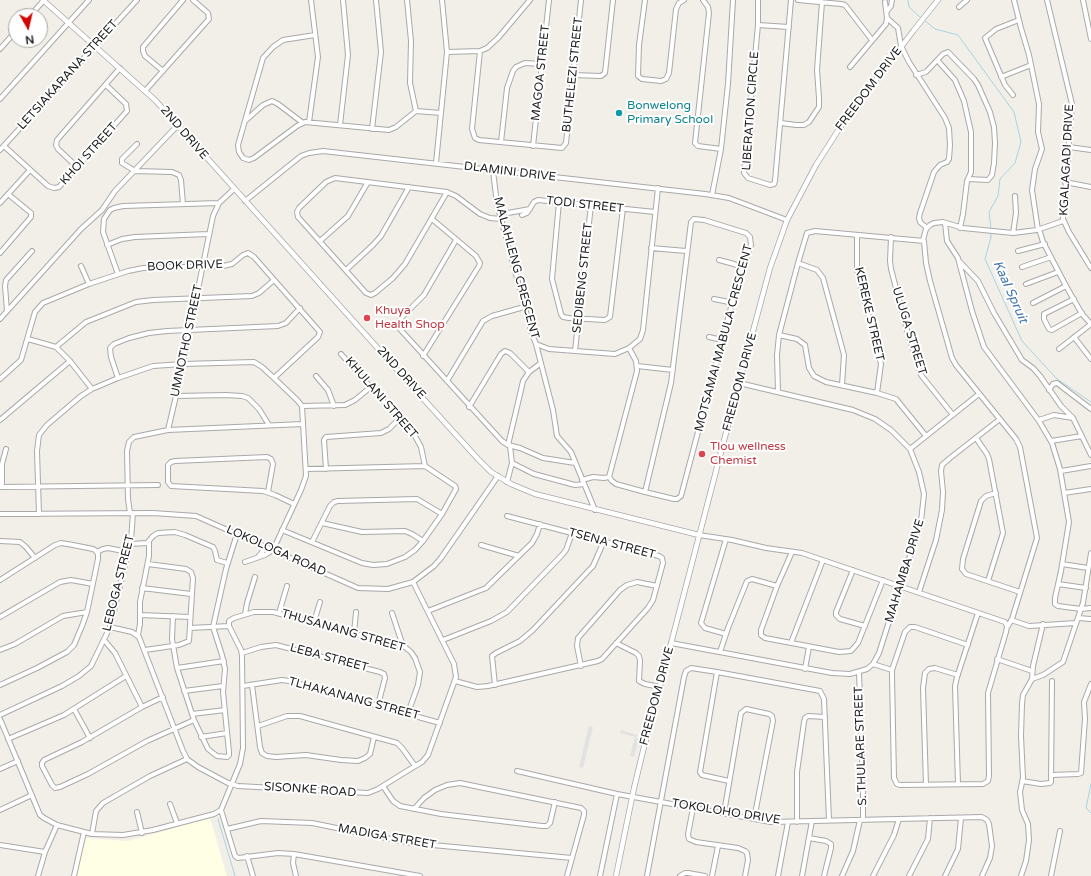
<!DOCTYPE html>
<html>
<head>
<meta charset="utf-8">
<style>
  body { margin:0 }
  #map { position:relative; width:1091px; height:876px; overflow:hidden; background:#f2efe8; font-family:"Varela Round",sans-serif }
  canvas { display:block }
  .north { position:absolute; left:8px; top:8px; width:40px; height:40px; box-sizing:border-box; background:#fff; border:1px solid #a7a7a7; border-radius:50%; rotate:172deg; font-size:11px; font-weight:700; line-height:16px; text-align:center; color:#222 }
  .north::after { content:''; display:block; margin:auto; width:14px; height:18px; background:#d30500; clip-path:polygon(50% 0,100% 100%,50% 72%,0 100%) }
</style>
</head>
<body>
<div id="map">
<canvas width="1091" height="876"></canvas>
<div class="north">N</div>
</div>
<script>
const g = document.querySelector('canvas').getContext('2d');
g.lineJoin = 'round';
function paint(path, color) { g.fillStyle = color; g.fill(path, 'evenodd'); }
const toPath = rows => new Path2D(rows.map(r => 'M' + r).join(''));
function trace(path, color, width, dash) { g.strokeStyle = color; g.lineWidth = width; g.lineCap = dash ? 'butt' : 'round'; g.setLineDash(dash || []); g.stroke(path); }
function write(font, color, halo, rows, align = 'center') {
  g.font = font + ' "Varela Round",sans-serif'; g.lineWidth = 4; g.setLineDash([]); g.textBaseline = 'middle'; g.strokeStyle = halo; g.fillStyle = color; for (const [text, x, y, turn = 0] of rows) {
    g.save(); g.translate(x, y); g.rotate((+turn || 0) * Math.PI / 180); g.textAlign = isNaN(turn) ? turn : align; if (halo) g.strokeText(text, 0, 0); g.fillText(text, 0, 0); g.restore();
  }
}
const education = toPath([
  [210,818,227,876,77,876,85,838,128,841]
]);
const parking = toPath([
  [589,726,593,727,583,768,579,767],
  [621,730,637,735,636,738,639,738,634,757,630,756,635,737,620,733]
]);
const stream = toPath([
  [908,0,909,7,921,18],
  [924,20,935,29,958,35,1014,112,1021,142,1015,163,1000,179,998,196,989,212,991,229],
  [991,233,991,237,985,259,1022,341,1057,379,1091,402],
  [1091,784,1086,808,1091,813],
  [218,819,235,876]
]);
const minor = toPath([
  [407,0,411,41,410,83,416,111],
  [645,0,639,45,638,76,642,79,661,81,666,79,669,73,676,9,679,3,684,0],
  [703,0,708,7,709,13,695,143,698,146,721,149],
  [758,0,758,25,744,173,748,178,770,185,774,184,775,181,791,0],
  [798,0,841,4,845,5,872,40],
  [1014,0,1021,28,1029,55,1039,104,1038,132,1042,149,1035,169,1032,190,1038,230],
  [1047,0,1072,104,1063,219,1069,232,1091,268],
  [1083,0,1091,39],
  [959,7,967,0],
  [887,11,891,6,892,0],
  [30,16,44,0],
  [887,18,898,28,901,46,909,62,945,118,949,128,950,145,949,159,947,162,940,165,934,172,920,213,919,218,920,222,927,228],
  [758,25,789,27],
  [315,35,283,40,273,47,263,58,238,145,239,152,243,158,249,160,254,158,297,126,305,122,389,130,396,127,416,111,441,113],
  [0,49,16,31],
  [480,51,472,129,475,138,479,140,562,148,566,143,581,0],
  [447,52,480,51,487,48,498,38,530,0],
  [938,61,955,80,964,101,971,132,971,172,967,181,963,214,960,228],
  [850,67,886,24,887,18,885,2],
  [163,71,145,56,143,51,143,47,183,0],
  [573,75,601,76,605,73,613,0],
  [916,75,926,72,943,54,948,52,974,79,978,85,990,112,994,127,995,143,994,163,992,175,988,180,968,179],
  [1001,77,1031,65],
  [145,91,209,19,208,13,193,0],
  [1013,95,1005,85,985,38,996,29,1019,20],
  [0,99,89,0],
  [245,121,263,105,272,101,278,104,303,123],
  [309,122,318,57,311,0],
  [781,123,796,125,804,125,809,122,819,107,819,98,817,70,822,2],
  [340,125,348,55,343,0],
  [372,129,381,52,376,0],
  [501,142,507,88,513,71,516,67,525,63,541,64],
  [137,144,122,159,122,163,135,171,172,172,179,175,181,180,183,204],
  [4,146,48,186,54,188,59,187,127,111,126,104,106,85],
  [533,146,549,0],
  [1069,147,1091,150],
  [0,150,137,0],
  [436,163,447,52,442,0],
  [77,167,58,149,56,145,57,140,120,68],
  [493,171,497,204,532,334,536,344,549,349,615,354,629,348,640,339,643,330,658,188],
  [1065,182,1091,187],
  [447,192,405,264,393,278,375,293,371,295,366,293,298,217,297,212,299,208,326,182,335,178,447,192,456,196,480,214,490,218,501,219],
  [712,195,721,149,728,84,733,0],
  [245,201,301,156,309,153,323,151,705,194,729,198,787,220],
  [559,202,552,279,561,314,563,317,569,318,605,320,610,317,623,208],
  [0,203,30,170],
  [508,213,530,209],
  [522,215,527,213,534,202,538,200,655,212],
  [945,223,947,241,958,258,972,311,984,347,1039,421,1052,443,1060,469,1069,522,1061,571,1055,598,1055,604,1058,606,1081,609,1091,608],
  [1039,229,1043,242,1066,286,1082,314,1091,324],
  [1013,233,1016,213,1015,196],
  [857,235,857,270,881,364,877,393],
  [891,237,890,261,891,269,907,330,921,375,953,415],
  [456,240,424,295,400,319,398,324,398,327,502,441,508,445,520,448,543,458,575,463],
  [923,240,926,229,930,225,934,223,943,222,963,228,1013,233,1037,230,1063,221],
  [320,241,348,216,368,182],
  [107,245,122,239,135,237,208,234],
  [651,248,686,251],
  [1018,251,1045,244],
  [0,253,31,217,31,213,8,194],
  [719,260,734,264,742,268],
  [960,262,978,281,994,313,1022,360,1033,368,1040,376,1061,406,1073,418,1091,455],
  [798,263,817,270,823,278,844,355,842,385],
  [81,266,89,284],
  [1022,267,1051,257],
  [346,270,373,245,381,236,409,187],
  [118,274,103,232,104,219,110,210,114,208,123,206,219,203],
  [1026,284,1058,272],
  [714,299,724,301,732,303],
  [1074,299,1044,314,1044,319,1049,329,1052,330,1082,313],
  [1033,303,1066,286],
  [7,311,5,286,6,280,32,251],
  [0,319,81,229,102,210,115,191,178,125],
  [779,335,797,339,805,345,809,368,814,376,826,382,877,393,896,399,926,436],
  [709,337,722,340],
  [1074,337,1091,359],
  [28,339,56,347,70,361,92,389],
  [536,344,553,410,557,436,571,452,595,510],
  [56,347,86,322,136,302,153,300,252,296,259,293,274,280],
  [1059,349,1091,324],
  [575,351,591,205],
  [341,354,415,436,421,447,425,466],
  [423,356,479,266,480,263,476,256,432,219],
  [637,366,673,370],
  [529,372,541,363],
  [316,376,328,390,334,406],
  [118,378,111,357,110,348,114,344,129,338,149,333,167,331,278,326,286,323,300,308],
  [0,379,21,360,35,312,43,303,89,284,128,271,143,268,223,266,232,264,243,255,248,253,254,257,320,332,318,337,274,378],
  [447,381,483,321,492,316,524,307],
  [1049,390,1053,384,1057,383,1091,409],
  [778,392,777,355,779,335,798,263,807,233,815,231,924,241,926,263,930,281,952,358,956,365,1016,439,1020,447,1037,538,1012,619,1008,626],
  [176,396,226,395,242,396,248,398,259,409,269,425],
  [302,406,345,405,355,400,372,386],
  [469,407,501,354,505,351,510,353,529,372,523,381,521,390,508,445],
  [0,420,70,361],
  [1039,420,1054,415,1073,418],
  [168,430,176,396,213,216,219,203,234,189],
  [976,438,987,454,989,459,1003,533,988,581],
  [1051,441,1082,436],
  [910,449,979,394],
  [512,463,534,474,575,485,584,484],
  [326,469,324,440,326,437,381,433,389,429,400,418],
  [1061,471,1091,466],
  [609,477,612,481,616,484,645,492,674,499,677,499,681,496,738,281,751,245,750,237,746,233,704,220,694,219,691,222,671,383,645,492],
  [609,477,637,371,636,361,629,348],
  [582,480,593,477,604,478,609,477],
  [507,482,512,463,510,446],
  [0,487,158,485],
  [2,487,2,464,6,449],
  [268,492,273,464,271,459,267,457,175,461,171,462,168,465,168,482,171,486,263,491,275,495,294,504],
  [996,493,986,496,981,501,963,559,962,569,966,574,1020,592],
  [1064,493,1091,489],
  [130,513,128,499,127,451,129,442,134,437,168,430,303,424],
  [0,514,153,513,196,516,358,588,388,589,413,582,434,566,441,558,498,476],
  [39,514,37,451,39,435,47,425,81,396,92,389,118,378,153,366,183,364,254,362,262,367,274,378,297,400,302,406,306,476,301,490,273,550,265,555,245,562],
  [322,523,362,532,405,531,412,534,423,541],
  [282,530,362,563,373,565,387,564,405,557,415,550,423,541,442,514,456,489,455,486,425,466,306,469],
  [699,535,732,540,766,548,802,553,1005,622,1007,626,1006,632,988,693,989,776,988,781,983,784,900,785,897,784,894,778,892,675,892,670,905,632,910,627,915,627,968,645],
  [0,541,20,542,26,547,35,558],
  [312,542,330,506,334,502,338,501,417,499,442,514],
  [130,544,147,543,153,536,158,533,175,532,185,535,213,547,215,551,217,560,227,563],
  [481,545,519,556],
  [97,552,103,549,108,548,128,552],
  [792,552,777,586,761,630,761,635,765,638,839,652,851,651,858,643,883,580],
  [258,557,266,547],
  [1062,564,1088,568],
  [853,570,836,612,836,615,840,619,865,626],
  [0,580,55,545,61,543,73,545,93,549,95,550,98,554,98,559,87,612,82,626,74,645,67,652,37,668,0,685],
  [1058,584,1086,588],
  [142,588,191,594],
  [919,592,936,540,942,510,943,492,941,471,942,465,950,458,1000,419],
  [428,611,486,588,532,543,537,534,540,524],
  [279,613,287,586],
  [392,613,403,646],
  [245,614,247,603,255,577],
  [140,615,190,617],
  [173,616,172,639,177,668,194,720,208,749,217,756,227,757,229,755,229,752,223,692,225,669,222,655,213,627,226,569,237,534],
  [0,617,60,582,71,580,93,584],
  [1078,618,1091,619],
  [1011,620,1029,626,1076,623],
  [314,622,320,602],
  [110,627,132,632,139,637,183,751,187,759,198,767,228,783,238,786,368,793,378,789,407,771,422,762,428,755,456,677,454,664,413,582],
  [190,628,229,626],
  [354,633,356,612],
  [726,634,705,628,701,623,726,539],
  [138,635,140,624,140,602,149,556,149,542],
  [104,640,115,653,142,707],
  [443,640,491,621,507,612,562,555,566,550,572,533],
  [616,643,636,653,639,656,640,661,639,681,645,684,660,687],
  [671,643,832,673,850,674,867,669,873,664,879,653,921,521,924,494,919,472,910,449,891,430,875,419,853,410,739,383],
  [791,643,823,560],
  [0,650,15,644,63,616,87,612],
  [145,650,179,645,189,641,193,578,191,572,186,569,148,564],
  [720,652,728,628,747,581,752,579,777,586],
  [242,653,261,647,276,645,380,672,384,674,385,678,378,705],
  [997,659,1032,671],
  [873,664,892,670],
  [581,666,577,646,578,638,620,590,627,585,637,582,657,586],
  [177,668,224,661],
  [805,669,809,647],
  [717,672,700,772,702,775,729,781],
  [859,672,863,785,863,819],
  [1032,679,1043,675,1063,662,1083,603,1091,553],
  [455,681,477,687,488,686,598,661,602,659,648,608,653,600,663,563,662,558,659,556,507,516],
  [252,685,260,747,262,753,267,756,276,757,306,755,341,760,358,761,365,758,370,754,374,737],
  [495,685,492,656,496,653,520,641,533,630,593,566,604,541],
  [243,686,282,680,289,681,440,723],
  [184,691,223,686],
  [163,697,142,707,82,742,44,760,42,763,42,766,52,785,55,788,60,787,88,774,147,741,194,720],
  [74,709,90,738],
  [408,713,418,685,420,672,415,658,411,652,405,647,273,612,254,612,234,618,229,621,229,626,241,650,242,656,243,748,240,764,221,810,235,856,238,858,278,853,294,854,420,876],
  [192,714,225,710],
  [0,715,62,686,79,676,91,666,110,627,131,540,133,513],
  [0,719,40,815,44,818,57,825,92,834,123,835,153,830,214,814,221,810],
  [258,726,287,716,300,716,397,743,402,748,415,766],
  [201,737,227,733],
  [8,739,64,715,126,676],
  [0,769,18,761],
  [517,771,617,794,771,822,982,817,987,820,989,824,992,846,990,858,982,876],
  [1052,775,1078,774,1081,773,1085,719,1084,702,1091,684],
  [1022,781,1041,784,1050,783,1051,782,1052,681],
  [958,784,955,686,957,677,978,613],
  [926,785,923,688,925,673,929,669,935,668,958,675],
  [383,786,393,801,400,806,441,814,542,826,547,826,550,823,555,802],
  [170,804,177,823],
  [693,808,688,834,689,839,696,842,738,848,745,851,747,853,748,860,745,876],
  [414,809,424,798,435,790,447,785,460,783,581,808,584,811,584,815,567,876],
  [0,810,32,795],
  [137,812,142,833],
  [724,813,741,713,746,709,769,714,772,716,773,721,754,819],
  [797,822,797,772,804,722,805,718,808,716,825,717],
  [227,829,261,821,312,823,411,843,572,858],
  [92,834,96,811,103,803,150,776,187,759],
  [809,838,826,841,831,844,831,848,824,876],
  [0,845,45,852],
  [294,854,293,863,296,876],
  [247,856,253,876],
  [38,876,45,852,57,825],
  [74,876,84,832],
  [600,876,617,794],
  [647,876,684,677,686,671,691,668,717,672,820,691,824,699,829,820],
  [680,876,685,873,688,873,705,876],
  [712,876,718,846],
  [778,876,788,822],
  [802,876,812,821],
  [842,876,853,851,860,820],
  [873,876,894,835,899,819],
  [909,876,928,839,930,818],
  [945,876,958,849,961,818],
  [1021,876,1026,861,1029,840,1028,824,1022,810,1020,792,1023,778,1021,736,1022,704,1023,695,1032,679,1033,666,1043,624],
  [1051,876,1060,831]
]);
const tertiary = toPath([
  [43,0,155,100,418,393,478,459,491,472,511,484,535,494,699,535],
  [616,876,634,788,644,747,739,383,770,268,781,237,787,220,816,165,841,126,914,30,938,0]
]);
const markers = [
  [619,113,4,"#0f9aa8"],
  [367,318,4,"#e0444e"],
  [702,454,4,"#e0444e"]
];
const streetNames = [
  ["MAGOA STREET",541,73,-84],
  ["LETSIAKARANA STREET",68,75,-48],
  ["BUTHELEZI STREET",573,75,-84],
  ["FREEDOM DRIVE",869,89,-53],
  ["LIBERATION CIRCLE",751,111,-86],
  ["2ND DRIVE",184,133,49],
  ["KHOI STREET",89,154,-48],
  ["KGALAGADI DRIVE",1067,160,-87],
  ["DLAMINI DRIVE",510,172,7],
  ["TODI STREET",585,205,6],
  ["BOOK DRIVE",185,266,-2],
  ["MALAHLENG CRESCENT",516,268,75],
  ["SEDIBENG STREET",583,278,-84],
  ["KEREKE STREET",869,314,77],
  ["ULUGA STREET",909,331,73],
  ["MOTSAMAI MABULA CRESCENT",724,338,-75],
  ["UMNOTHO STREET",187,341,-78],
  ["2ND DRIVE",401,373,48],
  ["FREEDOM DRIVE",740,382,-75],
  ["KHULANI STREET",381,398,49],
  ["TSENA STREET",612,544,15],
  ["LOKOLOGA ROAD",276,551,24],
  ["MAHAMBA DRIVE",905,571,-73],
  ["LEBOGA STREET",119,583,-76],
  ["THUSANANG STREET",343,631,16],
  ["LEBA STREET",329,658,15],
  ["FREEDOM DRIVE",657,696,-75],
  ["TLHAKANANG STREET",354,699,15],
  ["S. THULARE STREET",861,746,-92],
  ["SISONKE ROAD",310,790,4],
  ["TOKOLOHO DRIVE",726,812,9],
  ["MADIGA STREET",387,837,10]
];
const cultureNames = [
  ["Bonwelong",627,106],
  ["Primary School",627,120]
];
const healthNames = [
  ["Khuya",375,311],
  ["Health Shop",375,325],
  ["Tlou wellness",710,447],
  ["Chemist",710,461]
];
const waterNames = [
  ["Kaal Spruit",1010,292,66]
];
paint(education, '#feffe4');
paint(parking, '#e2e2e2');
trace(stream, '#a7d3e2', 1);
trace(minor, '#a9a9a9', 6);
trace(tertiary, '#a9a9a9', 6);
trace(minor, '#fff', 4);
trace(tertiary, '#fff', 4.5);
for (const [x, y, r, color] of markers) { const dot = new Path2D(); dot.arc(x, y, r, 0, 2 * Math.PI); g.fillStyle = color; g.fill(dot); trace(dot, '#fff', 1.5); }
write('12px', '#222', '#fff', streetNames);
write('12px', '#0d838f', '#fff', cultureNames, 'left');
write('12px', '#be3a42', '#fff', healthNames, 'left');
write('italic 13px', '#4478b0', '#fff', waterNames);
</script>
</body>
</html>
